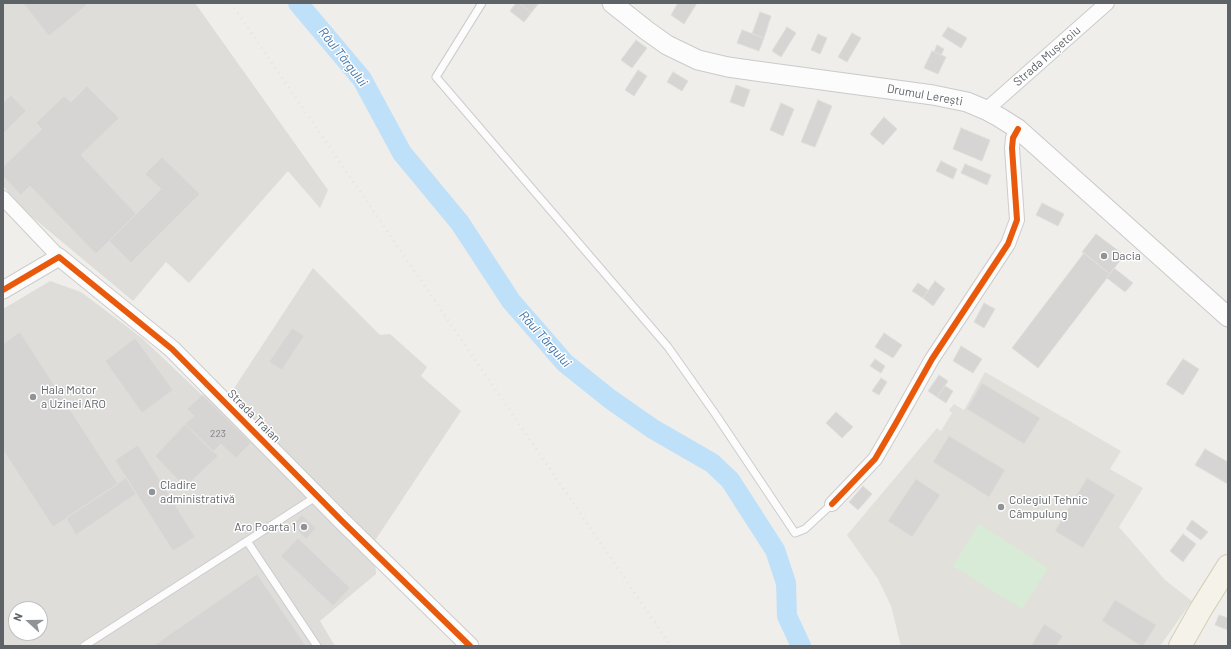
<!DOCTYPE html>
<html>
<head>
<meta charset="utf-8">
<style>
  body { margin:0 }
  #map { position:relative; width:1231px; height:649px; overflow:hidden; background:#efeeea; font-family:Barlow,sans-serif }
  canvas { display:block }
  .frame { position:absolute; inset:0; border:4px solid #5f6368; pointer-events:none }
  .north { position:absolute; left:8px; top:601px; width:40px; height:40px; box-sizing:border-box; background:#fff; border:1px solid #bfc1c3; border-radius:50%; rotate:291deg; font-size:11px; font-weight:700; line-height:16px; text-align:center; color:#5f6368 }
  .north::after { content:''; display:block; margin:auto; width:14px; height:18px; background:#919496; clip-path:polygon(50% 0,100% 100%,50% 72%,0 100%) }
</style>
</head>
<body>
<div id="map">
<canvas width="1231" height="649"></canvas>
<div class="frame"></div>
<div class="north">N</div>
</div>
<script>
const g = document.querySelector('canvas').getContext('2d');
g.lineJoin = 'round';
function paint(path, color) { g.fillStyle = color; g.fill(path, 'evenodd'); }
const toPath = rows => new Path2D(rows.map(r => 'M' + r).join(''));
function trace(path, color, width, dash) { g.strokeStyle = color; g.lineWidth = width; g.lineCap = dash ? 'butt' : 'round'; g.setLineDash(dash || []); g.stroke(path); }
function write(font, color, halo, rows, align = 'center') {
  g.font = font + ' Barlow,sans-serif'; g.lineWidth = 3; g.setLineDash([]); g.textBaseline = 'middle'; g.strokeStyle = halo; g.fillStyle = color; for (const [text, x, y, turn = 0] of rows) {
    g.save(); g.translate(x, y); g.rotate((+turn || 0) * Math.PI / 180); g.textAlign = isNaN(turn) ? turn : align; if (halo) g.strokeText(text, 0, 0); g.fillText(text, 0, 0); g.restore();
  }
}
const industrial = toPath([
  [3,3,195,3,328,190,320,208,288,171,189,283,166,262,133,301,25,211,3,186],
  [313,268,380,335,390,334,427,367,421,376,461,411,374,542,376,574,320,621,335,646,3,646,3,309,50,281,81,292,142,338,202,395,227,399],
  [16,609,40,609,40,633,16,633]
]);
const education = toPath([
  [985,372,1121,451,1110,469,1143,488,1119,527,1165,580,1192,601,1160,646,901,646,891,606,878,579,847,535,937,428,941,431,952,413,949,410,954,404,964,410]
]);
const green = toPath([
  [979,524,1048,568,1022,609,953,566]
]);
const river = toPath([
  [298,3,362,79,402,153,460,223,511,301,565,363,610,399,653,429,712,463,730,480,775,550,786,583,787,616,801,646]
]);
const building = toPath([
  [23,3,85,3,87,5,49,36,23,3],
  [516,3,519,3,531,13,524,22,510,11,516,3],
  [519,3,539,3,531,13,519,3],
  [678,3,697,3,684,24,671,15,678,3],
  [760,12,771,16,764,38,752,34,760,12],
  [787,27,796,33,781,57,772,51,787,27],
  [948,27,967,38,961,48,942,36,948,27],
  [742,30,764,38,759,51,737,43,742,30],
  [852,33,861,38,847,62,838,57,852,33],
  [818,34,827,38,820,54,811,50,818,34],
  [636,40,647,48,632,68,621,60,636,40],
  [937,45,944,49,941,55,934,52,937,45],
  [932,51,946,57,938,74,924,68,932,51],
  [638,70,647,76,634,96,625,90,638,70],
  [673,72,688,81,682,91,667,82,673,72],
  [736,85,750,90,744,107,730,102,736,85],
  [87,86,119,118,81,155,136,214,96,254,30,186,21,195,3,176,3,167,42,129,36,123,64,96,71,102,87,86],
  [11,95,26,111,3,134,3,103,11,95],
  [818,100,832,106,815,147,801,142,818,100],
  [781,103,794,109,783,136,770,130,781,103],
  [884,117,897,129,883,145,870,134,884,117],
  [961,128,990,140,982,161,953,149,961,128],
  [162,157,200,194,131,263,109,241,161,189,145,174,162,157],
  [941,161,957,169,953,179,936,171,941,161],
  [965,164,991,175,987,185,961,173,965,164],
  [1042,203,1064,214,1058,226,1036,215,1042,203],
  [1096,234,1124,255,1110,274,1082,252,1096,234],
  [1084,253,1110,274,1038,368,1012,348,1084,253],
  [1114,268,1133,283,1125,292,1107,278,1114,268],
  [935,281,945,289,933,306,923,298,935,281],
  [918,283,928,290,923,298,912,291,918,283],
  [984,303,995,309,984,328,974,322,984,303],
  [292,328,304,336,282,370,269,362,292,328],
  [20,332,118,484,53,527,3,450,3,344,20,332],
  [884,333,902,345,893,358,875,347,884,333],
  [135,338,173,390,142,413,105,361,135,338],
  [961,346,982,359,973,373,953,361,961,346],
  [875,359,885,366,881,373,870,366,875,359],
  [1183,359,1199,369,1183,395,1166,384,1183,359],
  [939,375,948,381,937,397,928,391,939,375],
  [881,378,887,382,879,395,872,391,881,378],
  [982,383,1040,418,1024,444,967,409,982,383],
  [945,386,953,391,946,403,937,397,945,386],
  [202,395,251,443,236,458,221,444,213,452,185,424,194,416,187,409,202,395],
  [836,412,853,427,842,438,826,423,836,412],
  [185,424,218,456,185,487,155,456,185,424],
  [949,436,1005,470,989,497,933,462,949,436],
  [138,445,195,537,173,551,115,460,138,445],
  [1205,449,1228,462,1228,484,1195,465,1205,449],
  [126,478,136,494,76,535,66,518,126,478],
  [1087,478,1115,495,1083,548,1055,531,1087,478],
  [916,479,940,495,912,537,888,521,916,479],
  [863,486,872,494,858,510,849,502,863,486],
  [302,515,316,528,306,539,292,525,302,515],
  [1192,520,1208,532,1201,540,1186,529,1192,520],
  [1183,534,1196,544,1183,562,1170,551,1183,534],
  [298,538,350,588,333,606,281,556,298,538],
  [257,574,306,646,153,646,257,574],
  [1115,600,1156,625,1143,646,1141,646,1102,621,1115,600],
  [1219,615,1228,618,1228,630,1215,625,1219,615],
  [1044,624,1063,636,1056,646,1031,646,1044,624]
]);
const service = toPath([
  [482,3,436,77,668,347,716,415,795,533,805,529,832,504],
  [247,541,317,646],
  [84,646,317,496]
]);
const minor = toPath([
  [986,110,1107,3],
  [3,198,59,257],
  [832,504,875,459,896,423,932,359,1008,244,1017,220,1012,148,1013,138,1018,129]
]);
const tertiary = toPath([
  [3,290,59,257,172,349,342,521,470,646]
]);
const secondary = toPath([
  [612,3,646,30,667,45,698,60,728,67,756,71,933,95,967,102,986,110,999,117,1018,129,1228,317]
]);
const primary = toPath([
  [1180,646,1201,609,1228,566]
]);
const rail = toPath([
  [231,3,671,646]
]);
const cycleway = toPath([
  [3,290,59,257,172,349,342,521,470,646],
  [832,504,875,459,896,423,932,359,1008,244,1017,220,1012,148,1013,138,1018,129]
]);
const markers = [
  [1104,256,4,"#919496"],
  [33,397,4,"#919496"],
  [152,492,4,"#919496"],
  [1001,507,4,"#919496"],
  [304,527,4,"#919496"]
];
const numberNames = [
  ["223",218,434]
];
const streetNames = [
  ["Strada Mușetoiu",1047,56,-41],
  ["Drumul Lerești",925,95,10],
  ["Strada Traian",254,416,45]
];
const poiNames = [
  ["Dacia",1112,256],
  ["Hala Motor",41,390],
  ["a Uzinei ARO",41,404],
  ["Cladire",160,485],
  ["administrativă",160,499],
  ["Colegiul Tehnic",1009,500],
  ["Câmpulung",1009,514],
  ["Aro Poarta 1",296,527,"right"]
];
const waterNames = [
  ["Râul Târgului",343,57,52],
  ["Râul Târgului",545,339,48]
];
paint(industrial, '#dfddda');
paint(education, '#e2e0da');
paint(green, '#d8ebd6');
trace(river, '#bfe0f9', 20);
paint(building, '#d6d5d3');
trace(building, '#deddd9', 1);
trace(service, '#cbcccc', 9);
trace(minor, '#cbcccc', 16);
trace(tertiary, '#cbcccc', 19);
trace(secondary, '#cacacb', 21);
trace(primary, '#d7ceb8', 24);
trace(service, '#fdfcfc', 7);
trace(minor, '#fdfcfc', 14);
trace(tertiary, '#fdfcfc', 17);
trace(secondary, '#fdfcfc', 19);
trace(primary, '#f4f2e9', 22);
trace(rail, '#e4e4e4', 3, [1, 5]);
trace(cycleway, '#e8590c', 6);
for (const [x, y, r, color] of markers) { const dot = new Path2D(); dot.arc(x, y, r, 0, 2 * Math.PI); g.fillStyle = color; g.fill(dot); trace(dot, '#fff', 1.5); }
write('10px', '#7e8184', null, numberNames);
write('12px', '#5f6368', '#fff', streetNames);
write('12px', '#5f6368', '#fff', poiNames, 'left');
write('italic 13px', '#4174aa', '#fff', waterNames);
</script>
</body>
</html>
